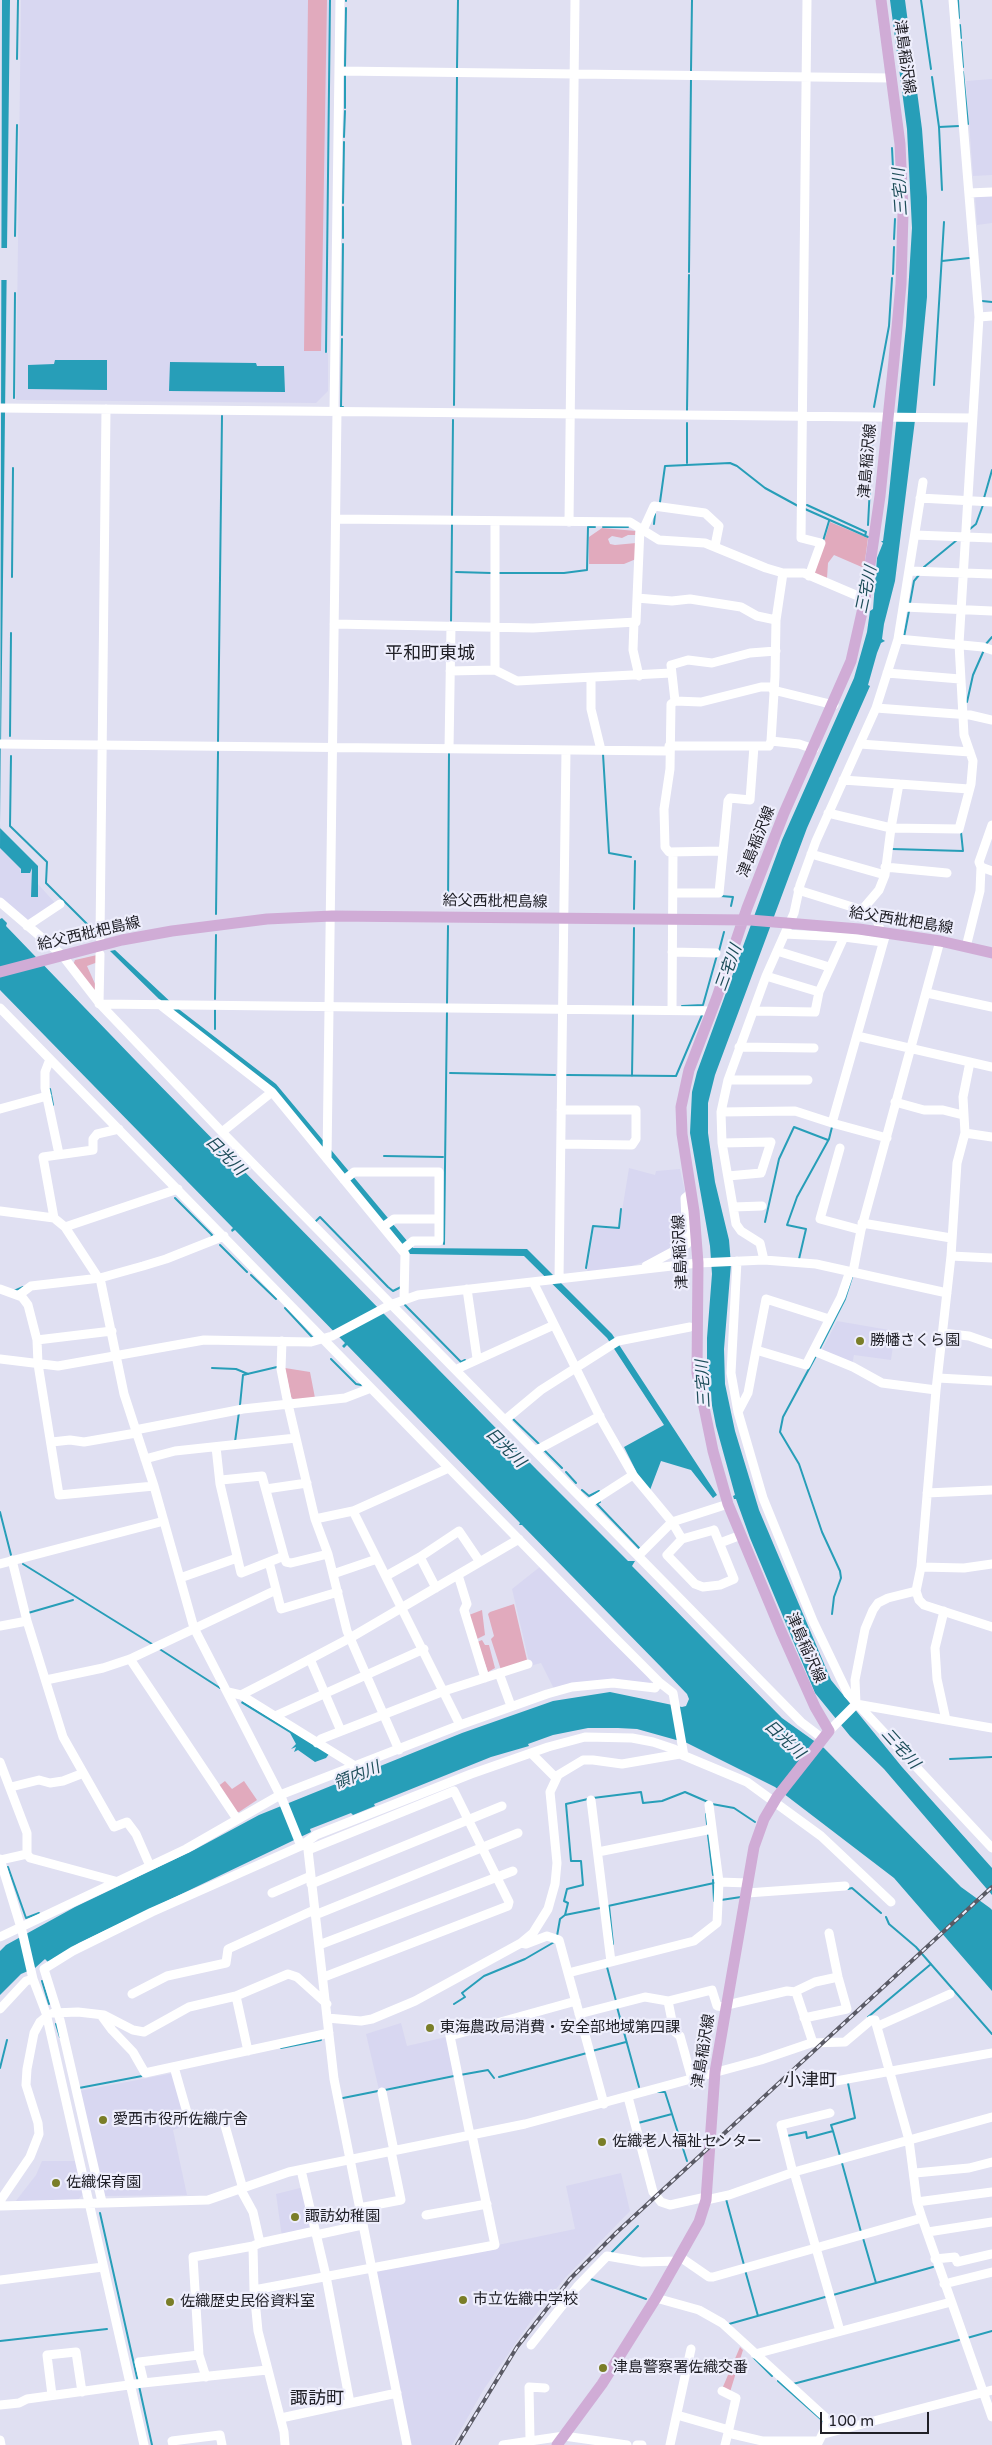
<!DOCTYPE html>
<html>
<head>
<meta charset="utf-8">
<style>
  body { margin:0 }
  #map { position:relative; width:992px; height:2445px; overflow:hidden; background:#e0e0f2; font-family:"Varela Round",sans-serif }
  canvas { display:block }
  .scale { position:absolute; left:820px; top:2412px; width:109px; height:22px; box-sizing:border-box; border:2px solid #202027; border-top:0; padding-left:6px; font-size:15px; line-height:18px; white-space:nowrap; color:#202027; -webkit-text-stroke:4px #eeeefc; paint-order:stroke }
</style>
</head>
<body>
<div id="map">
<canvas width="992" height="2445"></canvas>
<div class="scale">100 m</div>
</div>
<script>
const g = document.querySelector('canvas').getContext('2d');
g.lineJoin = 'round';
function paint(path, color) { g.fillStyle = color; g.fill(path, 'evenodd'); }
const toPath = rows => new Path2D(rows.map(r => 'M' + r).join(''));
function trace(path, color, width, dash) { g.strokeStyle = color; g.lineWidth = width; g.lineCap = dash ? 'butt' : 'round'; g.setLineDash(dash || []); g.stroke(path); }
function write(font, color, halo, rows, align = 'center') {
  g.font = font + ' "Varela Round","Noto Sans JP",sans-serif'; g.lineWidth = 4.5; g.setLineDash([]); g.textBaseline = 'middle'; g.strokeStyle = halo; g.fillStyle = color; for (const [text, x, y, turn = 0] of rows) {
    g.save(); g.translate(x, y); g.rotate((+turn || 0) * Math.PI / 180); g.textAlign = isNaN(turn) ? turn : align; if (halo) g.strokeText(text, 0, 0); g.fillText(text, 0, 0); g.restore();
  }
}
const built = toPath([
  [21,0,330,0,325,353,328,353,328,391,316,403,16,400],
  [992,79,992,175,973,176,966,81],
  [992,194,992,223,977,225,975,196],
  [0,848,21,869,32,868,37,897,38,884,56,904,25,922,0,899],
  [629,1168,655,1175,656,1171,680,1169,685,1192,684,1244,667,1254,629,1267,587,1272,594,1227,619,1229],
  [837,1321,895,1331,891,1360,854,1355,852,1365,821,1352],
  [541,1566,642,1668,651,1682,649,1685,554,1689,541,1663,530,1666,512,1589],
  [401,2023,407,2046,446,2037,454,2075,379,2090,366,2034],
  [174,2073,189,2125,173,2130,187,2195,102,2196,79,2091],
  [42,2161,75,2161,83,2194,78,2200,15,2202,36,2175],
  [621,2173,630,2211,564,2279,531,2321,484,2389,452,2445,409,2445,374,2276,377,2270,575,2229,566,2186],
  [304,2187,314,2230,282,2237,276,2194]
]);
const green = toPath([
  [308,0,327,0,321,351,304,351],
  [830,522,868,538,864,568,834,555,828,563,827,578,814,575],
  [602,528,636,531,635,535,628,535,622,538,612,536,608,539,610,544,615,545,636,543,636,559,624,564,589,564,589,537],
  [97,955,98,962,87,966,96,986,96,991,94,992,73,965,75,960],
  [285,1368,310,1372,315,1398,294,1400,291,1397],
  [514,1604,527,1660,501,1670,491,1639,494,1636,488,1614,490,1612],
  [482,1610,485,1635,477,1639,469,1615],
  [482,1640,485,1645,489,1645,495,1668,488,1672,477,1642],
  [225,1781,232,1789,244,1781,257,1800,239,1812,235,1812,217,1787],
  [740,2347,743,2350,730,2392,722,2389]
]);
const water = toPath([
  [2,0,10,0,0,828,38,866,38,897,31,897,32,868,30,873,21,873,21,869,0,848],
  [890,0,905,0,922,129,927,197,927,297,916,412,895,581,884,624,882,639,885,641,881,643,877,653,868,685,870,686,807,828,715,1075,708,1103,708,1133,715,1182,729,1240,731,1264,724,1349,725,1384,735,1431,759,1510,831,1680,902,1767,992,1868,992,1895,884,1769,850,1736,815,1693,750,1538,736,1499,734,1499,733,1496,735,1495,716,1426,707,1380,707,1338,712,1274,710,1246,690,1133,692,1092,697,1072,782,840,854,678,867,632,870,611,873,609,877,558,883,543,881,541,883,541,888,503,906,326,912,228,907,129],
  [55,360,107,360,107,390,28,389,28,365,54,364],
  [170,362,256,363,257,366,284,366,285,392,169,391],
  [2,918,7,923,6,926,136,1061,537,1470,628,1561,635,1561,632,1566,782,1718,824,1748,961,1887,990,1908,992,1910,992,1991,894,1878,775,1787,687,1743,637,1729,618,1728,588,1728,553,1735,528,1744,529,1746,491,1757,374,1804,375,1806,353,1815,351,1813,310,1829,311,1832,79,1943,48,1962,45,1959,35,1968,21,1974,0,1995,0,1951,6,1945,75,1907,194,1850,259,1815,462,1733,553,1701,610,1692,682,1707,686,1706,689,1699,687,1694,664,1670,522,1525,519,1525,520,1523,347,1345,344,1348,342,1346,345,1343,235,1230,232,1232,231,1230,233,1228,0,990,0,919],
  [115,950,176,1007,276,1084,413,1248,527,1249,612,1334,717,1495,713,1498,691,1470,661,1461,650,1490,638,1475,624,1447,664,1425,607,1338,524,1256,410,1254,273,1089,161,1001,110,951],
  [242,1701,329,1754,326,1758,315,1762,298,1750,294,1752,296,1747,291,1749,296,1744,290,1733,241,1703]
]);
const pier = toPath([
  [0,248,9,248,9,280,0,280]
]);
const stream = toPath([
  [921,0,931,69],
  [958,0,959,18],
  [346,1,346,0],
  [960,25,961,38],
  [961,42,963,67],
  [17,59,18,0],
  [345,66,346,8],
  [457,68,458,0],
  [691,71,692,0],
  [963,72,968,124],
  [932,77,939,127,942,190],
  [345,108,345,75],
  [939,127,959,126],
  [344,137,345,111],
  [892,148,895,209],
  [343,203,344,142],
  [15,236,17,125],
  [343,238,343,207],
  [894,239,895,219],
  [942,261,969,258],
  [689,272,691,78],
  [893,274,894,247],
  [982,301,992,302],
  [342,335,343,244],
  [342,339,341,407,343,407],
  [326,352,330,0],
  [934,385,944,222],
  [14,398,15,293],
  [454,405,457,76],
  [874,407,889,326,892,278],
  [687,410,689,275],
  [687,423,687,463],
  [984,498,992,470],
  [660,502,665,466,730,463,737,466,765,488,798,506],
  [807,505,866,532,865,536],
  [805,509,868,537],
  [452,516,453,420],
  [654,524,655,514],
  [868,525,873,428],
  [603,527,628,527],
  [970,529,976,524,983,505],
  [823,541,829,521],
  [924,567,957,540],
  [456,572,491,573],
  [499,573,564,573,587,570,588,527,595,527],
  [12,577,13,468],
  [910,603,914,581,919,575],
  [451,623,452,524],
  [904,637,909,611],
  [986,644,992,637],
  [967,702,973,675,984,650],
  [10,736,11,633],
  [218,742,222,416],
  [603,754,609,853,631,857],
  [11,756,10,826,47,862,46,883,97,934],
  [892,849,963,851,961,832],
  [721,896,733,897,731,906],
  [448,906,449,753],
  [634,909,635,861],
  [216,914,218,752],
  [719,951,724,932],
  [215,999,216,935],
  [447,1004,448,926],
  [633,1005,634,928],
  [682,1006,703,1005,717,955],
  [215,1029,215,1010],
  [450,1073,555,1075],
  [567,1075,676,1076,702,1015],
  [632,1076,633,1013],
  [50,1089,53,1105],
  [384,1156,443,1157],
  [175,1198,212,1235,211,1238],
  [316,1221,320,1217,388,1287,393,1291,401,1287],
  [765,1222,779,1159,794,1127,828,1140],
  [444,1244,447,1011],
  [220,1245,247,1272],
  [799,1259,806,1229,787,1225,797,1197,829,1139,832,1127],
  [586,1268,593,1226,619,1228,621,1209],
  [251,1275,276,1299],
  [14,1291,23,1287],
  [405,1305,461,1362,465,1360],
  [285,1308,312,1337],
  [819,1350,845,1299,852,1277],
  [817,1354,783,1417,780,1432,799,1464,822,1532,840,1571,841,1578,834,1597,832,1614],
  [331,1359,356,1384,361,1385],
  [212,1368,236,1369,248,1374],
  [240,1405,243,1375,277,1367],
  [512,1418,539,1444],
  [235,1442,239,1412],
  [544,1450,562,1468],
  [566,1472,576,1483],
  [582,1490,589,1496,599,1491],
  [600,1502,597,1504,640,1549],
  [0,1512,11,1555],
  [23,1564,152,1644],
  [28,1613,73,1600],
  [158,1648,220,1688],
  [950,1759,992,1757],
  [593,1798,641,1792,643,1803,662,1801,685,1792,708,1802],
  [712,1804,734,1808,755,1822],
  [706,1814,707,1824],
  [708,1835,713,1875],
  [8,1867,26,1918,39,1913],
  [713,1880,714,1901],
  [848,1889,852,1888,881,1913],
  [721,1900,741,1897],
  [608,1906,714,1883],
  [609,1906,613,1944],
  [565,1915,568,1903,564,1901,567,1889,583,1885,581,1861,571,1861,566,1804,588,1799],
  [886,1917,889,1924,916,1947,992,2034],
  [557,1936,560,1919,565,1915,600,1908],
  [607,1967,616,2001],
  [42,1981,49,2004],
  [454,2004,465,1997,462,1993,484,1976,525,1959,556,1941],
  [617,2007,639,2087],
  [868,2017,931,1964],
  [56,2024,60,2037],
  [281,2048,321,2040],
  [592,2051,626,2042],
  [0,2068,7,2040],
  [460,2075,488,2070,494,2078],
  [499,2077,587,2053],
  [79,2088,142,2076],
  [385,2090,454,2076],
  [658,2092,665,2092,687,2161],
  [343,2098,378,2091],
  [638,2123,672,2114],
  [833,2131,831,2125,855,2118,848,2083],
  [787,2136,806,2132,807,2138,833,2131,840,2156],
  [842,2163,861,2232],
  [726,2199,744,2265],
  [100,2213,138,2382],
  [863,2238,876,2283],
  [612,2252,638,2226],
  [745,2270,758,2316],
  [591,2279,646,2299],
  [833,2295,933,2267],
  [729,2324,825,2297],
  [967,2338,992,2331],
  [0,2341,107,2329],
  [753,2357,772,2376],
  [778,2381,823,2421],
  [793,2384,959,2340],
  [139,2386,152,2445]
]);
const minor = toPath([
  [807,0,801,538,821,543,809,576],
  [339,71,891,78],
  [969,193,992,192],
  [979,317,992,316],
  [0,408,971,418],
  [334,411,340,0],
  [920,498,992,502],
  [336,519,630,522,659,540,705,543,766,568,783,573,804,573,865,599],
  [495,521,495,670,517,681,671,673],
  [569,522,575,0],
  [643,530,654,506,705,513,719,526,715,546],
  [915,535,992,538],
  [910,571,992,574],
  [637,598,640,528],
  [904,607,992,611],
  [634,622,633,650,639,676],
  [334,624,533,628,636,622,637,598,672,601,690,599,741,607,757,616,776,620],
  [898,639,983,647,992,650],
  [450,671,495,670],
  [887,673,960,679],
  [591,679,591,709,601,750],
  [773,690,834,705],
  [675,701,701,702,761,687,774,687],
  [876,708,970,715,992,720],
  [771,741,799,744,814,749],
  [0,744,669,751],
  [860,744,970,752],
  [669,746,769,746,771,741,775,677,776,620,783,573],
  [449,749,451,626],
  [843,780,969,789],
  [828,813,891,828,899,784],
  [722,851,669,852,665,847,664,809,670,769,671,704,675,701,671,665,688,660,712,663,750,653,776,651],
  [811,854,885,875],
  [885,867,947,873],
  [981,867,992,871],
  [798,890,862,910,879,890,885,875,891,828,959,829,971,784,973,761,964,735,959,644,979,317,953,0],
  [673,893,719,893,728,801,730,798,750,800,754,746],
  [0,902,62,955,100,1004,222,1132,801,1722,822,1738],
  [862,910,877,920,881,933],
  [27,926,60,904],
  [886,933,832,1123,887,1138],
  [785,934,844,937],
  [100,938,106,409],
  [966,947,980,891,981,867,979,862,992,825],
  [777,951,829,967],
  [672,952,716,953],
  [766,976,819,992,844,937,883,942],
  [927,993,992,1007],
  [99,1004,100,954],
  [100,1004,711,1011],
  [159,1004,272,1092],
  [0,1008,613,1636,659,1682,673,1693,684,1756],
  [672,1010,673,852],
  [754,1011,815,1012,819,992],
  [857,1036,992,1067],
  [739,1047,814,1048],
  [50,1059,45,1072,45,1088,59,1154],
  [970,1062,963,1097,965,1133,957,1163,951,1256,936,1390,921,1567,916,1591,919,1600,924,1605,992,1627],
  [728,1080,808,1080],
  [895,1102,924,1110,943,1110,963,1115],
  [0,1109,47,1096],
  [721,1112,795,1111,832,1123],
  [222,1132,272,1092,405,1254,404,1300],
  [965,1133,992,1137],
  [722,1143,771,1142,761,1173,728,1176],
  [561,1144,632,1145,636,1139,636,1110,561,1110],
  [840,1148,820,1219,861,1230],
  [327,1159,337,411],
  [344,1180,354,1172,439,1172,439,1241,413,1241,402,1250],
  [733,1207,762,1206],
  [0,1211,54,1218,65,1227,99,1279],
  [54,1218,43,1157,93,1150,93,1139,97,1134,119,1129],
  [862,1223,951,1238],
  [65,1227,178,1189],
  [383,1227,394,1219,439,1219],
  [951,1256,992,1258],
  [764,1260,760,1243,741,1231,736,1224,722,1143,721,1112,728,1080,766,976,794,913,800,885,816,841,876,708,898,639,923,482],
  [737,1261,731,1373,738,1412,763,1498,813,1621,848,1694,992,1848],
  [646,1266,687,1244,685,1198,691,1193],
  [853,1272,861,1230,940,941],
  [100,1278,124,1394,154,1486,194,1628,282,1799,301,1846],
  [559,1279,566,750],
  [533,1282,601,1419,633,1475,672,1522,682,1539],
  [0,1289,22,1297,28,1305,37,1340,38,1364,59,1495,154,1486],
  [467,1289,477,1358],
  [19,1295,31,1286,100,1278,143,1266,166,1259,224,1236],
  [942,1333,969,1336,992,1344],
  [37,1340,112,1331],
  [282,1341,281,1369,288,1404,315,1519,328,1554,347,1631,399,1750],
  [756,1350,766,1299,829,1319],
  [814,1351,853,1367,882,1383,936,1390],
  [0,1359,58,1366,204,1340,311,1342,332,1336,390,1305,418,1295,698,1263,764,1260,816,1264,947,1293],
  [457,1369,554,1325],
  [938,1378,992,1381],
  [738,1412,748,1393,756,1350,806,1365,841,1297,850,1271],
  [505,1420,541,1390,618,1341,690,1327],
  [135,1430,243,1409,345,1398,371,1388],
  [52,1442,70,1440,84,1442,136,1433],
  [216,1447,220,1484,241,1573,284,1556,286,1562,291,1563,328,1554],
  [535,1451,600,1416],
  [145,1459,175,1451,296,1438],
  [221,1480,262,1476,284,1556],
  [266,1489,307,1483],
  [927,1493,992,1490],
  [588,1504,633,1475],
  [353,1511,460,1725],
  [315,1519,353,1511,449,1468],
  [714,1530,734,1579,720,1585,703,1587,695,1584,667,1555,682,1539,714,1530],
  [720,1543,741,1535],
  [638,1556,672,1522,728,1504],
  [420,1557,436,1588],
  [12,1560,27,1621,63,1737,114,1827,127,1822,136,1834,150,1866],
  [269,1562,281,1609,338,1592],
  [0,1564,164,1521],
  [921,1567,964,1568,992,1564],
  [333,1574,377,1559],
  [458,1575,467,1604,464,1610,485,1678],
  [386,1576,420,1557,459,1531,480,1562],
  [180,1578,237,1558],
  [944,1611,935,1648,937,1679,946,1720],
  [0,1626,27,1621],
  [130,1659,237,1819],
  [310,1659,341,1731],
  [499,1673,511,1706],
  [46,1680,103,1668,130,1659,276,1590],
  [228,1692,241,1695,278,1676,350,1638,519,1539],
  [241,1695,355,1766],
  [856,1704,992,1728],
  [275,1716,424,1649],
  [829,1731,856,1704,855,1680,865,1629,873,1610,878,1603,888,1598,916,1591],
  [317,1743,321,1739,444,1691,528,1664],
  [531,1753,556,1778],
  [0,1762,27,1833,27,1854,30,1858,115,1881],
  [11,1787,39,1780,50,1783,63,1781,81,1774],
  [591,1800,611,1962],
  [709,1805,719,1882],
  [598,1852,712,1829],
  [0,1859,22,1931,33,1979,46,2013,144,2445],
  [0,1860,27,1854],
  [311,1884,502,1806],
  [272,1893,311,1876],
  [747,1893,845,1886],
  [315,1915,518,1833],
  [0,1937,186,1849,280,1795,460,1725,547,1694,572,1687,613,1683,655,1688,659,1682],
  [521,1943,526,1944,547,1936,559,1940,568,1973],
  [319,1945,513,1871],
  [324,1977,508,1906,509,1902,454,1791,308,1850,334,2079,407,2445],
  [794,1992,815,1982,838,1977],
  [132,1994,167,1976,226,1963,228,1949,314,1910],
  [236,1996,248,2051],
  [668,2001,712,1990,717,2006,726,2007],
  [727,2005,787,1991,796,1992,813,2043],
  [0,2009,26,1981,33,1979],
  [53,2013,78,2012,104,2015,133,2030,144,2032,189,2007,236,1996,288,1974,297,1977,327,2004],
  [579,2014,645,1997,668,2001,674,2031,680,2036,692,2079],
  [101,2015,112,2030,133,2052,145,2073,329,2033],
  [327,2018,361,2021,372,2019,415,2001,521,1943,533,1933,548,1909,555,1884,557,1863,550,1792,558,1775,583,1760,593,1760,622,1764,680,1754],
  [804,2018,847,2009,838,1977,829,1933],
  [878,2026,950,1994],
  [174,2067,190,2123,222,2115,243,2189],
  [836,2081,992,2053],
  [382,2092,394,2151],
  [628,2097,653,2192,661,2202,670,2205,706,2197],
  [604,2104,568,1973,694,1941,717,1923,719,1882,748,1883],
  [470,2135,450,2036,576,2001],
  [301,2170,326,2276,350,2403],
  [794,2172,840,2331],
  [793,2173,781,2125,830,2113],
  [915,2173,969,2168,992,2162],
  [241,2190,253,2212,260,2243,253,2246,254,2290,258,2331,284,2432,285,2445],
  [706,2200,729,2195,794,2172,992,2117],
  [0,2201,30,2157,39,2134,38,2123,26,2085,27,2069,34,2033,40,2022,46,2017],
  [102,2202,60,2020,44,1969,73,1951,152,1912,301,1846,316,1835,471,1774,548,1747,585,1737,632,1738,653,1742,674,1749,680,1754,747,1782,821,1836,891,1902],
  [917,2202,992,2192],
  [0,2206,208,2200,289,2172,525,2124,761,2060,811,2043,845,2042,871,2020,875,2020,909,2140,917,2202,922,2218,992,2417],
  [359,2208,401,2200,391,2151],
  [426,2215,487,2204],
  [928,2232,992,2222],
  [316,2235,362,2225],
  [260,2243,315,2231],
  [680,2257,709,2277,713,2277,922,2218],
  [935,2259,955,2257,957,2262,992,2254],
  [0,2280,103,2267],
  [944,2284,992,2272],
  [254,2290,495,2245,472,2135],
  [656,2298,699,2310,722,2323,826,2418,828,2423,817,2445],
  [531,2345,577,2287,607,2256,642,2262,677,2261],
  [755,2354,951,2302],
  [206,2377,199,2355,193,2257,253,2246],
  [144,2383,139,2362,199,2355],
  [722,2391,736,2398,728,2433],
  [52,2395,47,2355,76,2352,82,2392],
  [0,2405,19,2403,27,2399,143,2383,267,2370],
  [677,2415,729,2430],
  [281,2418,397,2393],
  [824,2434,992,2390],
  [530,2439,529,2387,545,2388],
  [0,2440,1,2445],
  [173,2445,172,2441,220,2435,222,2445],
  [503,2445,564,2436,627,2445],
  [637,2445,642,2445],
  [670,2445,691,2349],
  [725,2445,728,2433,762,2441,819,2441]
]);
const major = toPath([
  [0,972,122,940,172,931,267,919,332,916,750,920,859,929,940,941,992,953],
  [557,2445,602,2384,656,2298,699,2222,706,2200,715,2072,754,1847,764,1819,777,1797,829,1731,815,1707,781,1631,728,1504,713,1451,697,1373,698,1263,694,1211,682,1134,681,1107,689,1070,717,997,747,908,784,813,851,661,865,599,880,496,894,360,901,284,903,213,900,144,881,0]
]);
const rail = toPath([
  [457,2445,517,2347,570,2279,617,2232,992,1887]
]);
const markers = [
  [860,1341,5,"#7a7e28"],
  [430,2028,5,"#7a7e28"],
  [103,2120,5,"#7a7e28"],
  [602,2142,5,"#7a7e28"],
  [56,2183,5,"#7a7e28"],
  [295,2217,5,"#7a7e28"],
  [463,2300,5,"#7a7e28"],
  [170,2302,5,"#7a7e28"],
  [603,2368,5,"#7a7e28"]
];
const streetNames = [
  ["津島稲沢線",904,57,82],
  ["津島稲沢線",868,461,-85],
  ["津島稲沢線",757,842,-68],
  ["給父西枇杷島線",495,902,1],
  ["給父西枇杷島線",901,921,9],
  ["給父西枇杷島線",89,934,-13],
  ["津島稲沢線",681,1252,-93],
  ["津島稲沢線",805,1648,66],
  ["津島稲沢線",704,2051,-81]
];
const poiNames = [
  ["勝幡さくら園",870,1341],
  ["東海農政局消費・安全部地域第四課",440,2028],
  ["愛西市役所佐織庁舎",113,2120],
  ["佐織老人福祉センター",612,2142],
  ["佐織保育園",66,2183],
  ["諏訪幼稚園",305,2217],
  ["市立佐織中学校",473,2300],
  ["佐織歴史民俗資料室",180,2302],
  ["津島警察署佐織交番",613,2368]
];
const waterNames = [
  ["三宅川",901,192,-94],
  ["三宅川",867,590,-78],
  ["三宅川",729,968,-70],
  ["日光川",225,1156,45],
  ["三宅川",704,1384,-93],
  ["日光川",505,1448,45],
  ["日光川",784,1740,43],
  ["三宅川",900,1749,48],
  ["領内川",357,1776,-22]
];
const quarterNames = [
  ["平和町東城",430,654],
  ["小津町",810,2081],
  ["諏訪町",317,2399]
];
paint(built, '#d8d7f1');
paint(green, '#e1aabd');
paint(water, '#279eb8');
paint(pier, '#e0e0f2');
trace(stream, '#279eb8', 2);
trace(minor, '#fff', 9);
trace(major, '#d0acd6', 11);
trace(rail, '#5a5a65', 4);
trace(rail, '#eeeefc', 2, [5.5]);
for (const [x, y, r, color] of markers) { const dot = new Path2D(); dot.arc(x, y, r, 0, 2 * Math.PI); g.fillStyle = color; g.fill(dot); trace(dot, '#eeeefc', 2); }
write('15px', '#202027', '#eeeefc', streetNames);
write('15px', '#202027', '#eeeefc', poiNames, 'left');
write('italic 16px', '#1d4d59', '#eeeefc', waterNames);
write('18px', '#202027', '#eeeefc', quarterNames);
</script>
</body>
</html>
